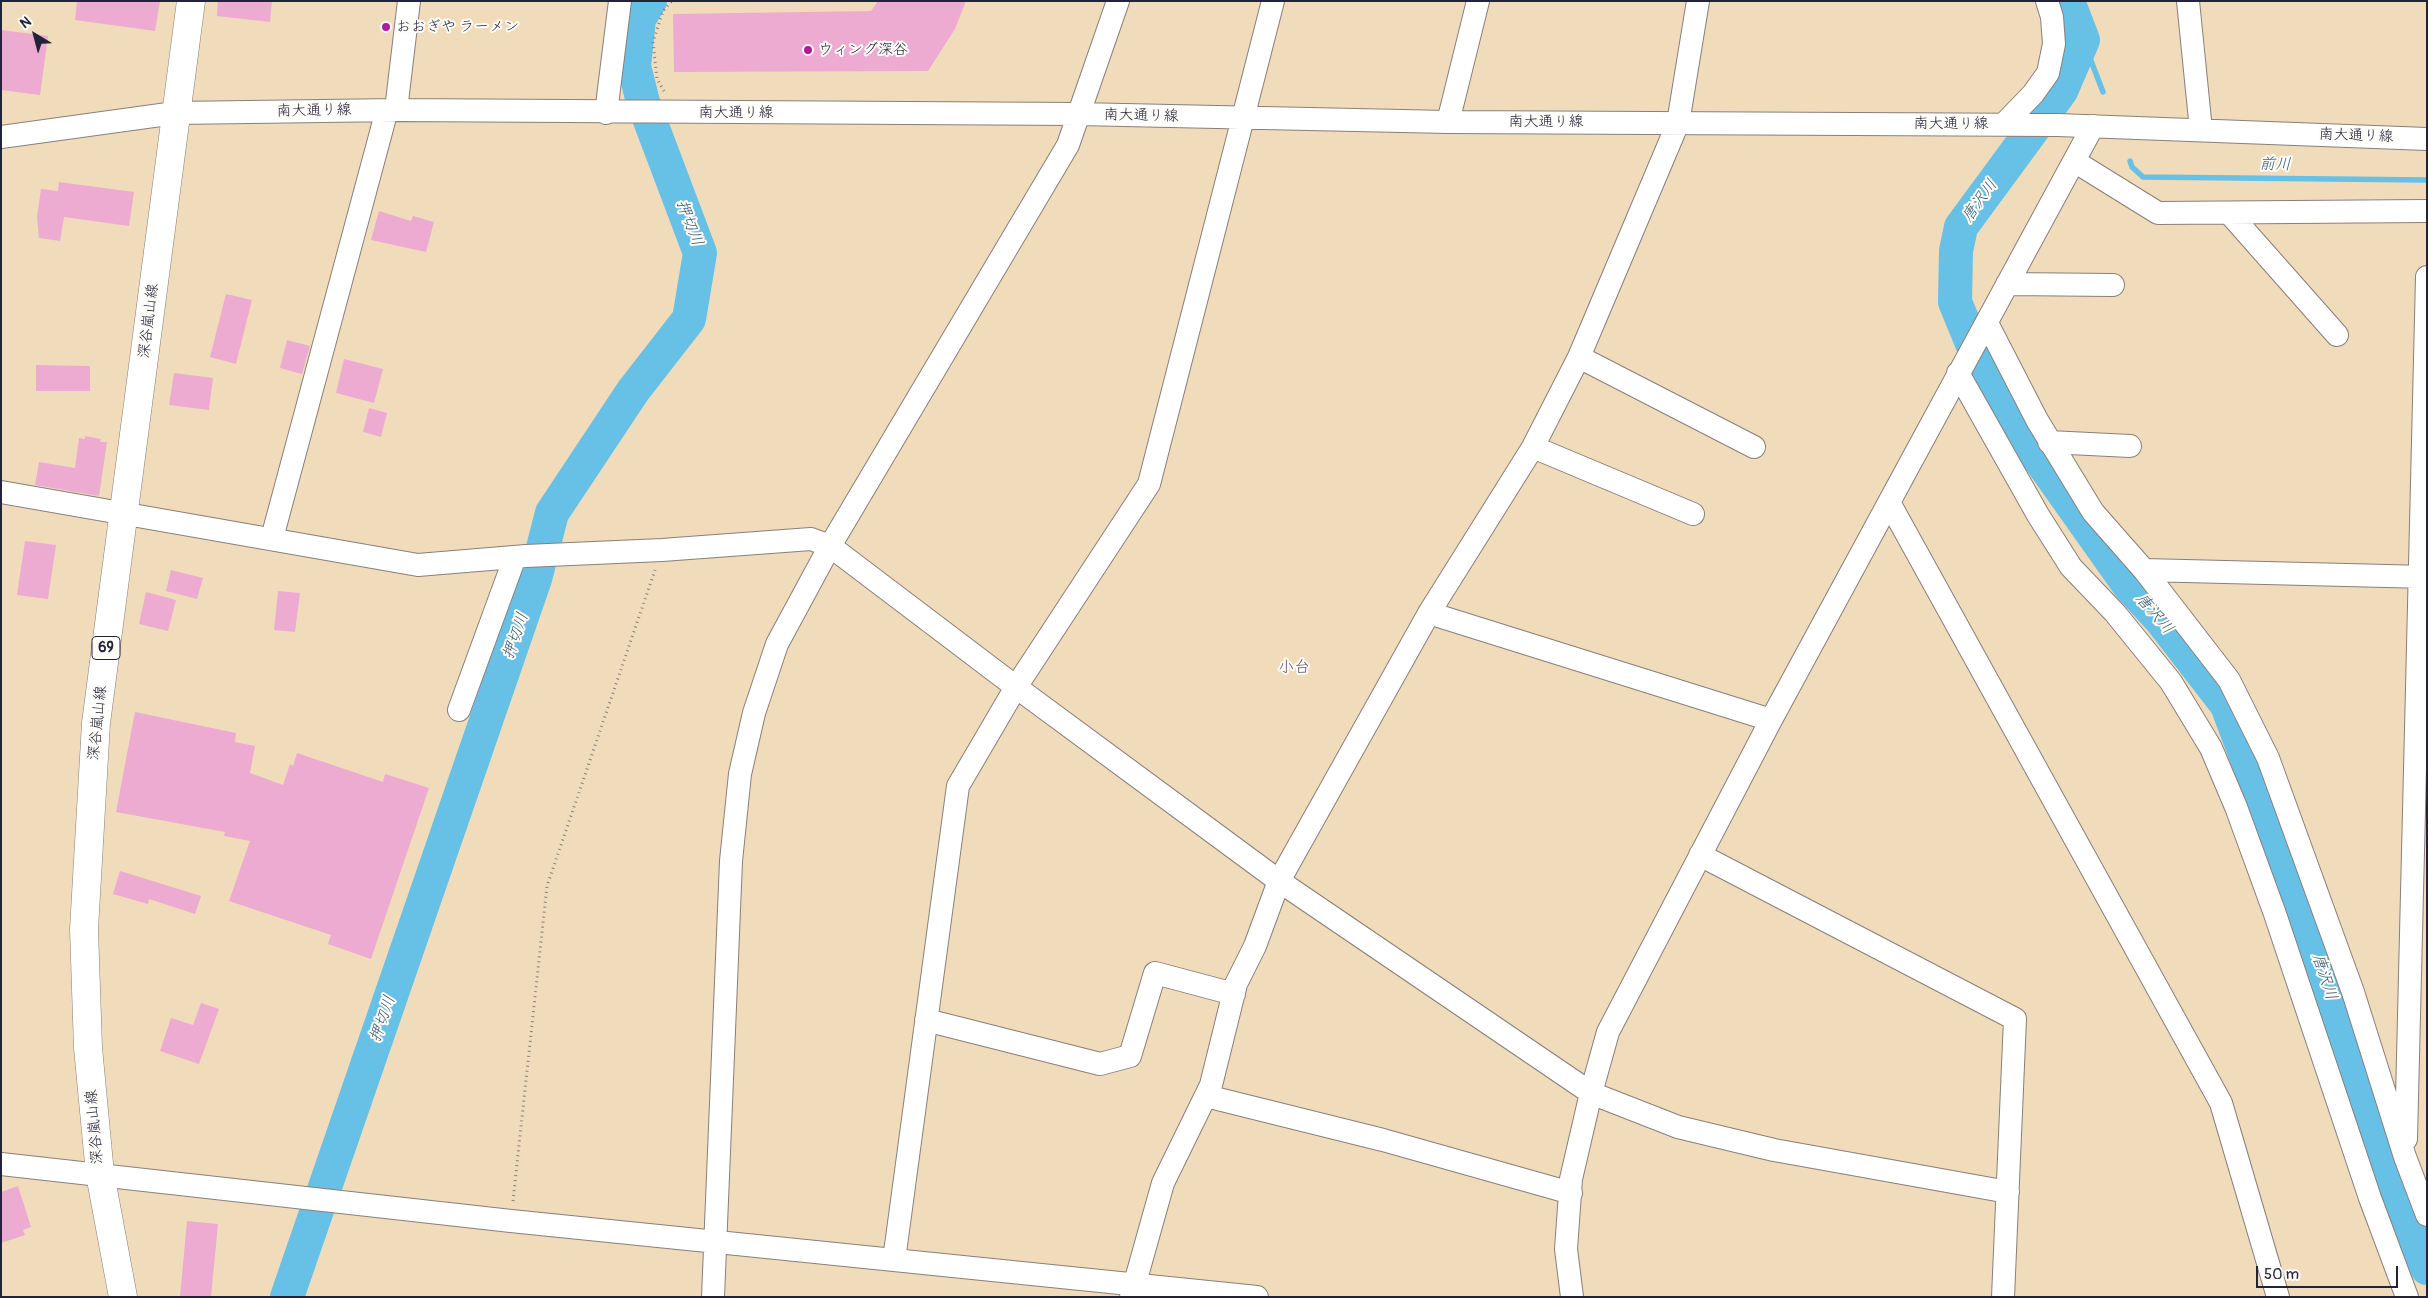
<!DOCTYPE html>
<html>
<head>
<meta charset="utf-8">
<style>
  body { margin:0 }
  #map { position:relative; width:2428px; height:1298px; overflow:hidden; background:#f0dcbb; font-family:Pangolin,sans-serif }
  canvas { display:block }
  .frame { position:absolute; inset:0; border:2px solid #22223b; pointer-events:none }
  .north { position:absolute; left:10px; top:10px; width:50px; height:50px; -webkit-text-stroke:4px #fdfcf7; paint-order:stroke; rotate:323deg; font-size:14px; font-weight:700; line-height:20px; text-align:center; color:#22223b }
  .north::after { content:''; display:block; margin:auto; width:18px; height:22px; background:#22223b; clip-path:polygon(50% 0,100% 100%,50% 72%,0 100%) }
  .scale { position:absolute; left:2256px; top:1266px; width:142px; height:22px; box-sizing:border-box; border:2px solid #22223b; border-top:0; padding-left:6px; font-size:15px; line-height:18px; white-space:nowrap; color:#22223b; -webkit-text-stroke:4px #fdfcf7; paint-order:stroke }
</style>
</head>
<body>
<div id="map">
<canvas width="2428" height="1298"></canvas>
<div class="frame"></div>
<div class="north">N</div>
<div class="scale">50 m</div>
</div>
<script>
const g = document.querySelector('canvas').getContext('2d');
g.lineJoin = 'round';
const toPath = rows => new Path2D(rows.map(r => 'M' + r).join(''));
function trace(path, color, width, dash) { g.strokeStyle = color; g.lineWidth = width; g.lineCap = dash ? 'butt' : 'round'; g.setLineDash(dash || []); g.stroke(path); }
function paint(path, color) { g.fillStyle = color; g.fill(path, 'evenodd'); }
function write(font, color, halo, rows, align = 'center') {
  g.font = font + ' Pangolin,"Klee One",sans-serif'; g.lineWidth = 4; g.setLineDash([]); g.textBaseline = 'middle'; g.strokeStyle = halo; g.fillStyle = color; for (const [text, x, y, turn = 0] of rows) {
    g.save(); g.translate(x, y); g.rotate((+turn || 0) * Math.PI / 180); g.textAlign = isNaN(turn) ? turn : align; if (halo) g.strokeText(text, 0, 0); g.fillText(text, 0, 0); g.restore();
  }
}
const stream = toPath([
  [2083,40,2103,92],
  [2130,161,2132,167,2143,177,2427,180]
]);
const river = toPath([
  [2068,1,2083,40,2061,91,1961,227,1956,251,1955,302,1985,375,2021,433,2128,584,2162,621,2227,705,2296,891,2390,1176,2427,1268],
  [287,1297,535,579,552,513,633,391,689,319,700,253,643,102,634,66,639,19,650,1]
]);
const building = toPath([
  [77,1,160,1,155,31,75,20],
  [218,1,272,1,270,22,217,16],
  [878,1,966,1,955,29,928,71,674,72,673,14,871,11],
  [1,30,48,36,40,95,1,90],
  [59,182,134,192,129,226,64,217,60,241,39,238,37,217,41,189,58,191],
  [379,211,411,221,413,216,434,222,426,252,371,240],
  [226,294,252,300,236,364,210,357],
  [287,340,310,346,302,374,280,368],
  [344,359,383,369,374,403,336,393],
  [36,365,90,366,90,391,36,391],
  [174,373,213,378,209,410,169,405],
  [369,408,387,413,381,437,363,432],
  [85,436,101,439,100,442,107,442,99,496,35,485,39,462,75,468,79,438,85,439],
  [25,541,56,545,48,599,17,595],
  [171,570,203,578,197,599,166,591],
  [278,591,300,593,295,632,274,630],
  [146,592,176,600,168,631,139,624],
  [135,712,236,733,235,742,255,746,250,773,283,785,290,764,293,766,297,753,383,782,385,774,429,788,371,959,328,944,331,935,229,901,250,841,224,836,225,832,116,812],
  [120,871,201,896,195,914,149,899,148,904,113,894],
  [201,1003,219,1009,199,1064,160,1051,171,1018,193,1025],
  [18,1186,31,1227,23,1230,25,1235,1,1243,1,1192],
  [187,1221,218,1224,211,1297,180,1297]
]);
const path = toPath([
  [664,91,657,79,653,42,663,11,672,1],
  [513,1201,547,886,655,570]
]);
const minor = toPath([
  [2188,1,2201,130],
  [396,110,409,1],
  [606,113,620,1],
  [1448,122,1478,1],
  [2004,124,2033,94,2048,73,2054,44,2052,17,2047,1],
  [1,137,175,113,396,110,1078,114,1448,122,2058,125,2427,139],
  [2074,161,2158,213,2427,211],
  [2230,214,2337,335],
  [2007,284,2113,285],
  [1987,323,2037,420,2093,512,2144,570,2229,680,2268,758,2353,992,2405,1157,2427,1215],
  [1579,357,1754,447],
  [1958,373,2038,515,2071,567,2115,613,2171,682,2211,748,2236,807,2275,914,2370,1198,2407,1297],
  [2049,442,2130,446],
  [1533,447,1693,514],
  [1,492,418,565,526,556,662,550,811,539,830,546,1016,687,1279,881,1591,1093,1678,1127,1774,1150,2008,1192],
  [1890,504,2221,1103,2278,1297],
  [272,538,387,110],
  [2144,570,2427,577],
  [1429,613,1771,720],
  [459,710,515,557],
  [1700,855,2015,1019,2003,1297],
  [926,1020,1100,1064,1130,1056,1155,973,1234,994],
  [1206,1096,1383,1140,1571,1193],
  [2406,1139,2427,277],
  [1,1164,511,1221,1257,1297],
  [894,1260,958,786,1016,687,1149,484,1273,1],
  [713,1297,731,861,740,774,754,713,777,644,830,546,1068,145,1118,1],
  [1131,1297,1163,1183,1211,1085,1236,984,1255,946,1279,881,1429,613,1533,447,1579,357,1678,123,1698,1],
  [1572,1297,1566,1249,1571,1179,1591,1093,1608,1032,1771,720,2093,126]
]);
const major = toPath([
  [123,1297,100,1174,88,1048,84,929,96,723,191,1]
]);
const markers = [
  [386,27,5,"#b5179e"],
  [808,50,5,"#b5179e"]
];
const shields = [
  [106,648,28]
];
const shieldNames = [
  ["69",106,648]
];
const poiNames = [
  ["おおぎや ラーメン",396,27],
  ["ウィング深谷",818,50]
];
const streetNames = [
  ["南大通り線",314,111,-1],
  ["南大通り線",736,113],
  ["南大通り線",1141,116,1],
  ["南大通り線",1546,122],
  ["南大通り線",1951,124],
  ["南大通り線",2356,136,2],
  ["深谷嵐山線",149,321,-83],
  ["深谷嵐山線",98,723,-84],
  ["深谷嵐山線",95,1127,-95]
];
const waterNames = [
  ["前川",2275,165,1],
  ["唐沢川",1980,201,-54],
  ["押切川",689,223,69],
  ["唐沢川",2154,614,49],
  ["押切川",516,636,-71],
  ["唐沢川",2324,977,72],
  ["押切川",383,1019,-71]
];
const neighbourhoodNames = [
  ["小台",1294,668]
];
trace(stream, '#67c0e5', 5.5);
trace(river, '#67c0e5', 34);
paint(building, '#edabd1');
trace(minor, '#897f7b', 24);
trace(major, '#897f7b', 29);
trace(path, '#897f7b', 3, [1, 4]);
trace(minor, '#fff', 22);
trace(major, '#fff', 28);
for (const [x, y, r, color] of markers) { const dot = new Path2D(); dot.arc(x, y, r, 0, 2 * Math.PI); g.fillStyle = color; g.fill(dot); trace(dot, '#fdfcf7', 2); }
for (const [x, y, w] of shields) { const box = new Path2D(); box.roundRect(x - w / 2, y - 11.5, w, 23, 4); g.fillStyle = '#fdfcf7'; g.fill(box); trace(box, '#22223b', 1); }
write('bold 14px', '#22223b', null, shieldNames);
write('15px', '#22223b', '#fdfcf7', poiNames, 'left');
write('15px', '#22223b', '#fdfcf7', streetNames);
write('italic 16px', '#3a5976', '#fdfcf7', waterNames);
write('16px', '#695270', '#fdfcf7', neighbourhoodNames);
</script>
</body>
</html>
